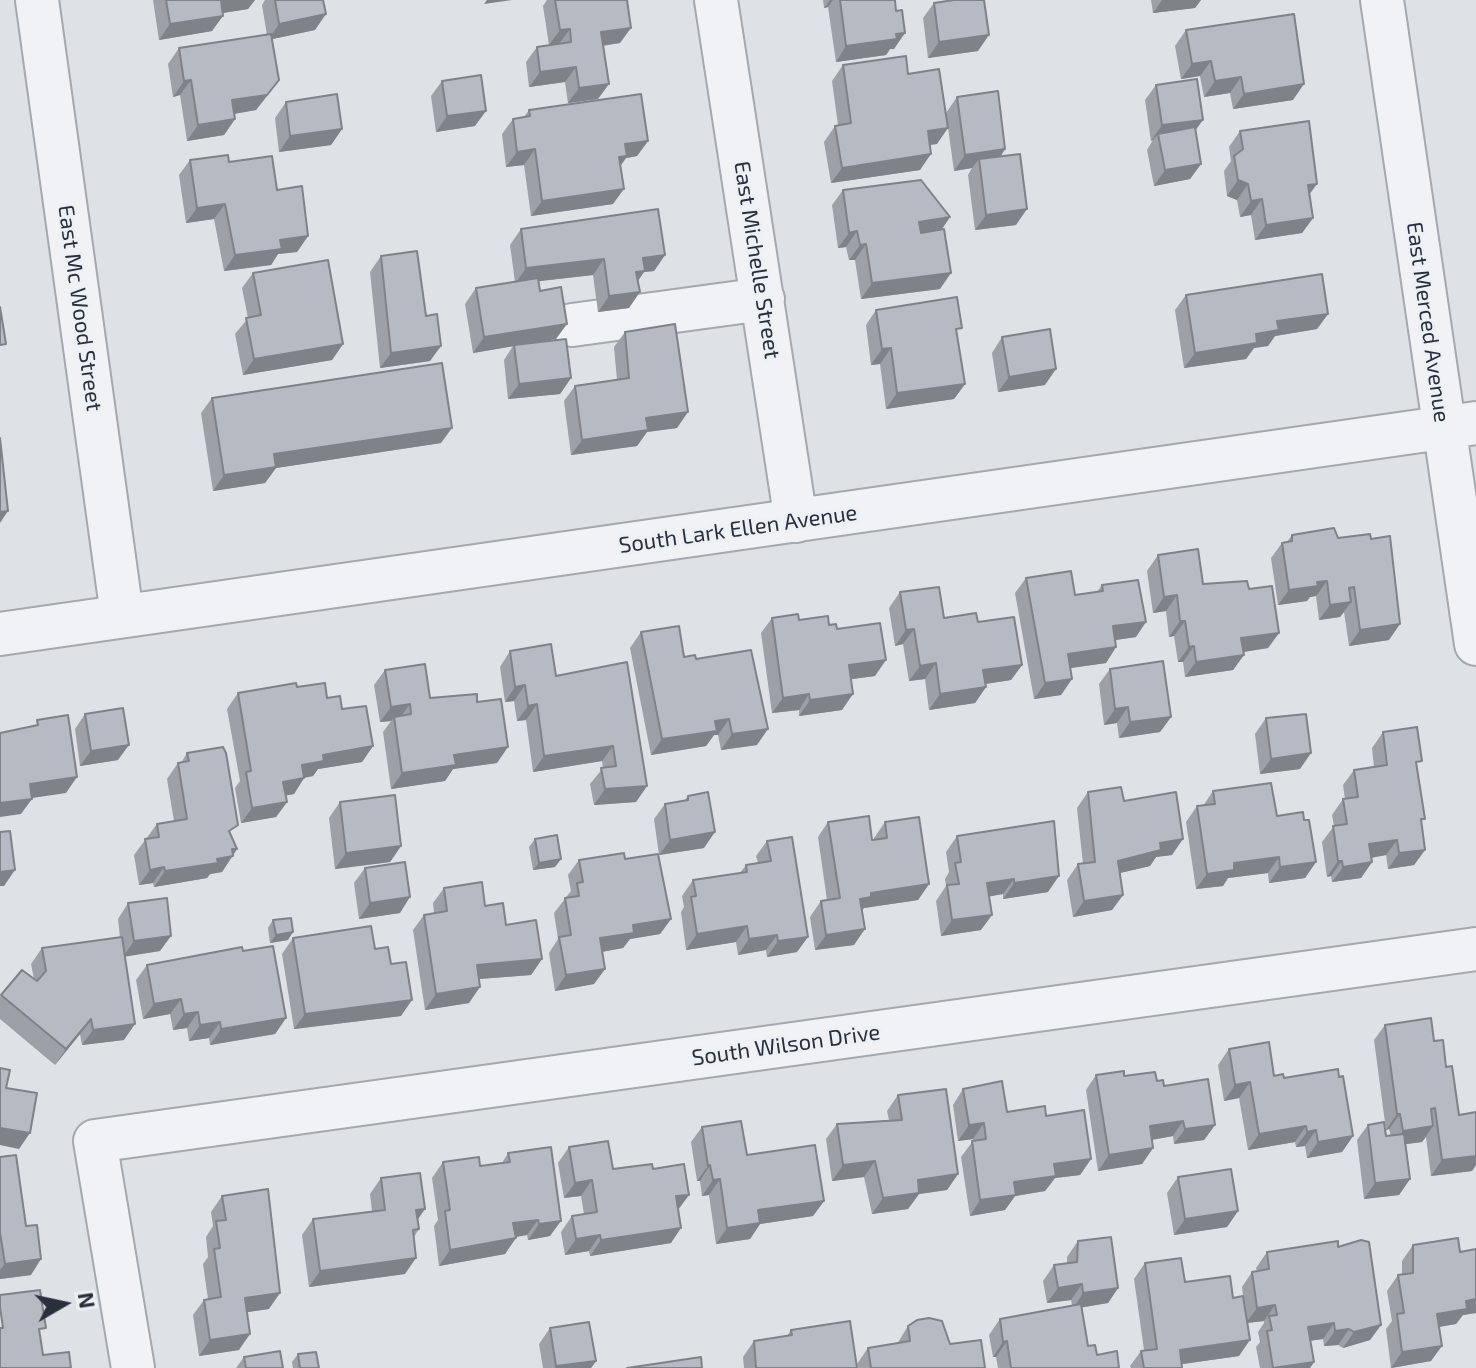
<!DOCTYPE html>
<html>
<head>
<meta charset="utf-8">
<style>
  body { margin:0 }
  #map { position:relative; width:1476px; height:1368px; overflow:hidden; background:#dee1e6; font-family:"Exo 2",sans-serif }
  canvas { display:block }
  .north { position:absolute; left:24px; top:1264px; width:80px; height:80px; -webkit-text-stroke:6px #edf0f4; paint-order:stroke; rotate:81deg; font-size:22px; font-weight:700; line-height:32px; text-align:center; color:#292f3b }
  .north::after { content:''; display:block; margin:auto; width:28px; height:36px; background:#292f3b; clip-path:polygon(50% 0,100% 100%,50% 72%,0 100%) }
</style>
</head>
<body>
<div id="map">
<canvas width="1476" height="1368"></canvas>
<div class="north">N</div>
</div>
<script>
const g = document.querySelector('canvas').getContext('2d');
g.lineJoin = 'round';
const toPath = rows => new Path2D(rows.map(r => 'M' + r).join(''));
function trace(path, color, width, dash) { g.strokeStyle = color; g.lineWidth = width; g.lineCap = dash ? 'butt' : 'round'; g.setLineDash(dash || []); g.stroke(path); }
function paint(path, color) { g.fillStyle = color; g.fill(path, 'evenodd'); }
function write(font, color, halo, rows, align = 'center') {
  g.font = font + ' "Exo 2",sans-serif'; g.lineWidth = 6; g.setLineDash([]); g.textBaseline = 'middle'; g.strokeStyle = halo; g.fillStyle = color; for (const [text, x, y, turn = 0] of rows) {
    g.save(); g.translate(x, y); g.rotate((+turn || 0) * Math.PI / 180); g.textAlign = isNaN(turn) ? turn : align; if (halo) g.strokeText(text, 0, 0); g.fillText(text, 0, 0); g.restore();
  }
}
const minor = toPath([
  [37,0,122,615],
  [716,0,796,521],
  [1382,0,1476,644],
  [572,325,763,299],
  [0,634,1476,423],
  [133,1368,95,1141,1476,949]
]);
const wall = toPath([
  [153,0,255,0,248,9,223,13,212,31,159,40],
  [265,0,323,0,315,30,272,39,268,95,256,110,234,114,235,119,224,135,187,141,180,95,173,97,168,64,179,48,267,35,262,5],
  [547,0,627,0,620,43,603,46,598,99,568,103,565,82,529,87,526,62,537,47,549,45,543,6],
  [823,0,895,0,894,49,890,49,886,55,836,62,828,7,824,8],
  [1151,0,1201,0,1195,8,1153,13],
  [934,3,978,51,928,58,923,18],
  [1186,30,1293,100,1233,109,1230,93,1204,97,1200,76,1181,79,1175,46],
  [843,65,908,74,937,144,930,145,920,170,831,183,824,142,835,126,838,125,832,81],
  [442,81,475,126,436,132,431,96],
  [1156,85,1195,130,1201,164,1190,179,1154,186,1147,150,1153,140,1151,141,1145,100],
  [957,97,1005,149,1001,156,1016,225,975,230,968,175,972,168,954,171,946,113],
  [286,102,342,129,331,145,279,152,275,118],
  [529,110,648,141,637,156,626,158,621,165,613,204,531,216,524,165,506,167,502,134,513,119,524,117],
  [1240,131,1310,195,1313,218,1302,233,1255,240,1251,215,1240,217,1237,200,1227,196,1224,171,1231,161,1229,147],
  [190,160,229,162,277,190,308,236,297,252,278,254,271,265,224,271,214,219,186,223,179,175],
  [843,190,950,217,942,229,940,289,861,299,855,260,849,260,846,247,838,248,832,205],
  [521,229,665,255,654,271,644,272,638,281,629,308,598,312,593,275,538,281,540,291,556,339,537,342,571,378,560,394,508,399,504,360,513,346,473,353,465,304,476,288,515,282,510,245],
  [381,256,430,361,380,368,370,272],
  [253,273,343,344,332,360,243,375,235,334,248,318,242,288],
  [1186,295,1328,314,1317,329,1275,336,1268,346,1254,348,1246,359,1184,368,1175,310],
  [876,310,957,336,965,384,954,399,886,409,880,364,871,365,866,325],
  [625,332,677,428,647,432,637,446,571,455,564,401,575,386,617,380,614,347],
  [1002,337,1045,385,998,392,992,353],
  [212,398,441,443,276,468,265,483,213,491,201,413],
  [1292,535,1338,538,1389,640,1349,646,1344,612,1340,617,1319,620,1316,596,1310,597,1307,601,1278,605,1271,558,1282,543,1287,542],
  [1158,555,1203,584,1249,589,1279,633,1268,648,1243,652,1244,655,1233,670,1185,677,1183,662,1178,662,1174,636,1169,637,1166,611,1153,613,1147,571],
  [1026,578,1075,595,1097,592,1102,585,1136,637,1115,640,1116,647,1106,663,1070,668,1072,679,1061,695,1034,699,1015,593],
  [900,592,944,618,978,622,1022,665,1011,680,985,684,986,687,975,703,929,710,925,679,909,681,903,644,895,646,889,608],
  [772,618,799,620,829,625,837,629,875,676,851,679,842,710,799,716,799,710,772,713,761,633],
  [641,632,684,657,696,659,757,745,721,750,718,735,714,735,706,746,651,755,630,648],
  [510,651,556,676,647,786,636,802,594,805,590,784,603,768,602,761,533,772,526,720,517,721,514,701,505,702,500,667],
  [1110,669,1171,717,1160,732,1119,738,1117,723,1104,725,1099,684],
  [385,670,430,698,477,702,497,763,453,769,445,781,391,789,383,732,391,721,380,722,374,685],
  [297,687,327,698,342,709,373,746,362,762,318,769,313,776,304,778,294,794,286,795,287,802,276,817,241,823,235,788,240,781,227,709,238,693],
  [85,714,118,760,80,766,75,729],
  [1266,718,1300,769,1260,774,1255,734],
  [1383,732,1417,768,1421,824,1425,850,1414,865,1388,869,1386,855,1371,858,1372,862,1361,878,1332,882,1331,876,1327,877,1322,842,1334,826,1332,815,1343,799,1345,799,1343,785,1354,770,1374,767,1372,748],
  [187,753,231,835,237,849,222,872,210,874,207,878,154,887,153,883,139,885,134,855,157,824,174,821,167,779,178,763,181,763],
  [1213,791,1277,816,1316,862,1305,878,1269,883,1268,873,1228,878,1223,886,1196,889,1186,822,1197,806,1203,806],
  [1088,792,1124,801,1172,855,1156,857,1150,866,1120,873,1123,895,1112,910,1073,917,1067,880,1078,864,1083,864,1077,808],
  [688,796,704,848,659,855,654,819,665,804,684,801],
  [340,802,401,846,390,862,335,869,329,818],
  [828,822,872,840,875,840,874,838,885,822,929,884,918,900,864,908,862,910,854,945,815,950,810,917,821,901,827,900,818,837],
  [957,836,1048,892,1003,899,1003,894,989,896,981,930,941,936,936,901,946,886,945,879,949,872,946,852],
  [535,839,561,859,555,867,533,870,529,847],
  [767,841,797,952,767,957,766,950,738,955,736,942,686,950,681,912,684,907,682,896,693,880,740,873,746,865,758,863,756,856],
  [625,859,671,919,660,934,630,939,623,948,602,952,605,969,594,984,555,991,549,953,558,939,554,913,571,891,568,875,579,860],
  [365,868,400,913,359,919,354,883],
  [444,888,485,906,542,959,531,975,479,979,469,1003,425,1010,413,930,424,915,434,913,433,903],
  [128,903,160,951,125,956,124,1040,82,1045,80,1034,55,1065,0,1019,0,997,22,970,34,979,31,964,42,948,120,937,118,919],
  [273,920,288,940,270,943,268,928],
  [293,938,375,949,401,1016,294,1029,282,954],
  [243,951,286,1018,275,1034,210,1045,209,1038,189,1041,187,1028,173,1030,170,1014,143,1019,136,980,147,965],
  [1385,1025,1434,1041,1446,1067,1459,1115,1476,1112,1476,1165,1472,1171,1431,1176,1426,1137,1422,1142,1406,1144,1410,1179,1399,1195,1364,1199,1357,1140,1368,1125,1386,1136,1391,1136,1389,1129,1386,1130,1374,1040],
  [1229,1049,1274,1076,1284,1078,1353,1136,1342,1152,1307,1158,1305,1146,1296,1147,1295,1142,1248,1150,1239,1098,1224,1101,1218,1065],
  [1096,1075,1124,1076,1157,1081,1215,1125,1204,1140,1174,1144,1173,1136,1152,1140,1153,1148,1142,1164,1098,1171,1086,1090],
  [963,1089,1007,1112,1046,1116,1091,1159,1080,1175,1055,1178,1045,1191,1015,1196,1005,1210,970,1216,961,1157,973,1141,973,1139,958,1141,953,1105],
  [898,1095,958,1174,947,1190,919,1194,908,1209,872,1214,864,1177,832,1181,826,1139,837,1124,889,1120,887,1111],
  [702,1127,824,1201,813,1216,760,1224,750,1239,716,1244,709,1195,702,1196,700,1181,697,1181,691,1142],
  [569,1147,613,1169,653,1169,678,1209,671,1243,590,1256,589,1251,565,1255,561,1232,572,1216,584,1214,581,1196,564,1198,558,1163],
  [508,1153,550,1236,528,1240,527,1235,516,1237,505,1254,439,1266,434,1226,438,1220,432,1178,443,1162,480,1166,502,1163],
  [0,1157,31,1275,0,1279],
  [1178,1177,1238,1211,1227,1227,1174,1235,1167,1193],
  [381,1178,418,1220,419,1229,414,1237,405,1274,309,1287,302,1235,313,1219,372,1211,370,1194],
  [222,1196,269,1309,247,1312,239,1350,199,1356,193,1315,204,1300,208,1299,203,1264,208,1257,206,1237,213,1226,211,1212],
  [1078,1241,1118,1288,1108,1303,1081,1307,1088,1346,1097,1355,1119,1368,998,1368,996,1357,993,1357,989,1335,1000,1319,1072,1305,1071,1300,1047,1303,1043,1281,1054,1265,1067,1263,1067,1257],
  [1413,1245,1460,1252,1476,1249,1476,1313,1463,1315,1456,1324,1439,1327,1431,1361,1391,1368,1386,1329,1392,1321,1387,1291,1398,1275,1402,1274,1402,1261],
  [1338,1247,1381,1325,1370,1340,1343,1348,1338,1345,1324,1346,1323,1339,1310,1341,1314,1362,1310,1368,1260,1368,1256,1347,1260,1342,1258,1332,1264,1323,1264,1321,1247,1323,1239,1356,1182,1364,1182,1368,1131,1368,1130,1366,1141,1351,1144,1350,1134,1279,1145,1263,1185,1282,1233,1298,1243,1296,1242,1287,1252,1272,1257,1271,1256,1268,1267,1252],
  [908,1326,950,1344,985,1368,858,1368,857,1364,868,1348,897,1344],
  [550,1328,596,1361,591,1368,543,1368,539,1344],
  [791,1330,857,1368,744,1368,743,1357,754,1341,787,1336],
  [298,1354,319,1368,293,1368,292,1362],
  [244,1357,283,1368,236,1368]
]);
const shadedWall = toPath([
  [220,0,255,0,248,9,210,15],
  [487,0,512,0,484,4],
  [830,0,833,0,828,7,824,8],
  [1162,0,1201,0,1195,8,1153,13],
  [326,14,315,30,268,40,279,24],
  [223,16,212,31,159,40,170,24],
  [631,28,620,43,590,47,601,32],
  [570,29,559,44,549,45,560,30],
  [905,33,894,49,890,49,886,55,836,62,846,46],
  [989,35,978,51,928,58,939,42],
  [1211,61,1200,76,1181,79,1192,64],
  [576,67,565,82,529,87,540,72],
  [1241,77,1230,93,1204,97,1215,81],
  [191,80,180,95,173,97,184,81],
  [279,80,256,110,221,116,232,100],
  [609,84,598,99,568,103,579,88],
  [1304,84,1293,100,1233,109,1244,94],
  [486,111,475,126,436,132,447,116],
  [235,119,224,135,187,141,198,125],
  [1203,120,1192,135,1158,134,1153,140,1151,141,1162,125],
  [948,128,937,144,917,146,928,131],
  [342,129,331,145,279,152,290,136],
  [648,141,637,156,626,158,616,172,608,173,625,144],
  [535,149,524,165,506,167,517,152],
  [1005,149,995,165,979,159,972,168,954,171,965,155],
  [931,154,920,170,831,183,842,168],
  [1201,164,1190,179,1154,186,1165,170],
  [1238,180,1248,184,1237,200,1227,196],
  [1317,184,1306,199,1308,185],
  [624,189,613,204,531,216,542,201],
  [1262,199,1251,215,1240,217,1251,201],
  [225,204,214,219,186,223,197,208],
  [1027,209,1016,225,975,230,986,215],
  [950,217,939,233,908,238,919,222],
  [1313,218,1302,233,1255,240,1266,225],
  [857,231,846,247,838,248,849,233],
  [308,236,297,252,278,254,271,265,224,271,235,255,280,240],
  [866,244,855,260,849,260,860,245],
  [665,255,654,271,644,272,634,286,625,288,643,258],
  [604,259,593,275,515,284,526,268],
  [951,273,940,289,861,299,872,283],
  [640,292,629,308,598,312,609,296],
  [1328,314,1317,329,1275,336,1268,346,1254,348,1246,359,1184,368,1195,353,1256,334,1277,321],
  [567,324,556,339,473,353,484,337],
  [343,344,332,360,243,375,254,359],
  [441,346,430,361,380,368,391,353],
  [891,348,880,364,871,365,882,349],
  [1056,369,1045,385,998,392,1009,377],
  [571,378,560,394,508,399,519,384],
  [965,384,954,399,886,409,897,393],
  [688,412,677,428,647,432,637,446,571,455,582,440,646,418],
  [452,428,441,443,276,468,265,483,213,491,224,475,274,454],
  [8,511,0,523,0,512],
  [1327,581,1316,596,1310,597,1307,601,1278,605,1289,590,1317,582],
  [1177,595,1166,611,1153,613,1164,597],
  [1351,602,1340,617,1319,620,1330,605],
  [1180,621,1185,621,1174,636,1169,637],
  [1146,622,1136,637,1102,642,1113,626],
  [1400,624,1389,640,1349,646,1360,630],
  [914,629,903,644,895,646,906,630],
  [1279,633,1268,648,1230,654,1241,638],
  [1194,646,1183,662,1178,662,1189,647],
  [1116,647,1106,663,1057,670,1068,654],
  [1244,655,1233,670,1185,677,1196,662],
  [886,660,875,676,838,681,849,665],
  [936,663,925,679,909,681,920,666],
  [1022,665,1011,680,972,686,983,670],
  [1072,679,1061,695,1034,699,1045,683],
  [525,685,514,701,505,702,515,687],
  [986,687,975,703,929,710,940,694],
  [809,694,799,710,772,713,783,698],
  [853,694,842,710,799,716,810,700],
  [410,704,399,719,394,717,391,721,380,722,391,707],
  [537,704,526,720,517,721,528,706],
  [1128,707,1117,723,1104,725,1115,709],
  [1171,717,1160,732,1119,738,1130,722],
  [729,719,718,735,714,735,706,746,651,755,662,739,715,721],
  [768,729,757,745,721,750,732,734],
  [129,745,118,760,80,766,91,751],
  [373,746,362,762,318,769,313,776,291,780,302,765,323,755],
  [613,746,602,761,533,772,544,756],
  [508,747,497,763,453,769,445,781,391,789,402,773,454,755],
  [1311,753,1300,769,1260,774,1271,759],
  [77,777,66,793,19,800,30,784],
  [304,778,294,794,273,798,283,782],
  [647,786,636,802,594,805,605,789],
  [32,799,21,814,0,817,0,803],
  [287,802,276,817,241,823,252,808],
  [715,832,704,848,659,855,670,840],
  [1183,839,1172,855,1156,857,1150,866,1107,876,1118,861,1160,843],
  [1397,840,1386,855,1358,860,1369,844],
  [401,846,390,862,335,869,346,853],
  [232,849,237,849,222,872,210,874,207,878,154,887,165,871,217,859],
  [1425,850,1414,865,1388,869,1399,853],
  [1279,857,1268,873,1228,878,1223,886,1196,889,1207,874,1234,863],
  [561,859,555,867,533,870,539,863],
  [1338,861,1342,861,1331,876,1327,877],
  [1316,862,1305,878,1269,883,1280,867],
  [1372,862,1361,878,1332,882,1343,867],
  [164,867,153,883,139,885,150,870],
  [15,870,4,886,0,886,0,872],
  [1059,876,1048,892,1003,899,1014,883],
  [1014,879,1003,894,976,899,987,883],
  [929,884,918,900,864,908,860,913,860,899,871,893],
  [1123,895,1112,910,1073,917,1084,901],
  [410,897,400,913,359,919,370,903],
  [992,915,981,930,941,936,952,920],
  [671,919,660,934,630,939,623,948,589,954,600,938,633,925],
  [747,926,736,942,686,950,697,934],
  [865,929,854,945,815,950,826,935],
  [293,932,288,940,270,943,276,935],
  [777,935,766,950,738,955,749,939],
  [171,936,160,951,123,957,134,941],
  [808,937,797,952,767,957,778,941],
  [542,959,531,975,466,980,477,965],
  [605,969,594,984,555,991,566,975],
  [480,987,469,1003,425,1010,436,994],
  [181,999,170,1014,143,1019,154,1004],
  [412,1000,401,1016,294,1029,305,1014],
  [198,1012,187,1028,173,1030,184,1014],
  [286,1018,275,1034,210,1045,221,1029],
  [91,1019,80,1034,55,1065,66,1049],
  [220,1022,209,1038,189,1041,200,1025],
  [135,1024,124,1040,82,1045,93,1030],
  [1250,1082,1239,1098,1224,1101,1235,1085],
  [1397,1114,1400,1114,1389,1129,1386,1130],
  [1183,1121,1173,1136,1139,1142,1150,1126],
  [984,1123,973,1139,958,1141,969,1125],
  [1215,1125,1204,1140,1174,1144,1185,1129],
  [1306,1126,1295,1142,1248,1150,1259,1134],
  [1433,1126,1422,1142,1392,1146,1403,1131],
  [0,1128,30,1133,19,1149,0,1145],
  [1316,1130,1305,1146,1296,1147,1307,1132],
  [1353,1136,1342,1152,1307,1158,1318,1142],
  [1153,1148,1142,1164,1098,1171,1109,1155],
  [1476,1156,1476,1165,1472,1171,1431,1176,1442,1160],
  [1091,1159,1080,1175,1055,1178,1045,1191,1015,1196,1005,1210,970,1216,980,1200,1014,1182,1054,1164],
  [875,1161,864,1177,832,1181,843,1165],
  [710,1165,700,1181,697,1181,708,1166],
  [958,1174,947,1190,919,1194,908,1209,872,1214,883,1198,918,1180],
  [720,1179,709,1195,702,1196,713,1180],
  [1410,1179,1399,1195,1364,1199,1375,1183],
  [592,1180,581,1196,564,1198,575,1183],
  [689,1195,678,1210,676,1196],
  [824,1201,813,1216,760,1224,750,1239,716,1244,727,1228,758,1210],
  [425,1209,414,1225,416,1210],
  [1238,1211,1227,1227,1174,1235,1185,1219],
  [538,1220,527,1235,502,1239,513,1223],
  [561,1221,550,1236,528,1240,539,1224],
  [681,1228,671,1243,590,1256,601,1240],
  [600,1235,589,1251,565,1255,576,1239],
  [516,1238,505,1254,439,1266,450,1250],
  [416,1258,405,1274,309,1287,320,1271],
  [41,1259,31,1275,0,1279,0,1270,5,1264],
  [1082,1284,1071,1300,1047,1303,1058,1288],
  [1118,1288,1108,1303,1073,1309,1083,1293],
  [280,1293,269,1309,234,1314,245,1298],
  [1476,1299,1476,1313,1463,1315,1456,1324,1426,1329,1437,1314,1466,1301],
  [1275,1305,1264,1321,1246,1323,1257,1308],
  [1334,1323,1323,1339,1297,1342,1308,1327],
  [1381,1325,1370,1340,1343,1348,1354,1332],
  [1349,1329,1338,1345,1324,1346,1335,1331],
  [250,1334,239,1350,199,1356,210,1340],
  [1250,1340,1239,1356,1169,1366,1180,1350],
  [1007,1341,996,1357,993,1357,1003,1342],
  [1442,1346,1431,1361,1391,1368,1402,1352],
  [596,1361,591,1368,555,1368,556,1366],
  [1314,1362,1310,1368,1275,1368]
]);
const building = toPath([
  [166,0,221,0,223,16,170,24,166,0],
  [275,0,323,0,326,14,279,24,275,0],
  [555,0,627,0,631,28,601,32,609,84,579,88,576,67,540,72,537,47,571,42,570,29,560,30,555,0],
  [840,0,895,0,896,11,902,10,905,33,896,34,897,39,846,46,840,0],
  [954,0,984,0,989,35,939,42,934,3,954,0],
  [1294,14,1304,84,1244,94,1241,77,1215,81,1211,61,1192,64,1186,30,1294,14],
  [271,34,279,80,267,95,232,100,235,119,198,125,191,80,184,81,179,48,271,34],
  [906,56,908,74,939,69,948,128,928,131,931,154,842,168,835,126,851,123,843,65,906,56],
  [481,75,486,111,447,116,442,81,481,75],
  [1197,79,1203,120,1162,125,1156,85,1197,79],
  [998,91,1005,149,965,155,957,97,998,91],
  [337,94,342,129,290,136,286,102,337,94],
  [641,94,648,141,625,144,627,156,619,157,624,189,542,201,535,149,517,152,513,119,530,116,529,110,641,94],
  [1309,121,1317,184,1308,185,1313,218,1266,225,1262,199,1251,201,1248,184,1238,180,1234,156,1243,149,1240,131,1309,121],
  [1195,127,1201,164,1165,170,1158,134,1195,127],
  [1020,154,1027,209,986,215,979,159,1020,154],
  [228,155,229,162,272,156,277,190,302,186,308,236,280,240,282,249,235,255,225,204,197,208,190,160,228,155],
  [921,180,950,217,919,222,921,233,944,229,951,273,872,283,866,244,860,245,857,231,849,233,843,190,921,180],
  [658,209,665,255,643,258,645,271,636,272,640,292,609,296,604,259,526,268,521,229,658,209],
  [417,251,426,316,437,314,441,346,391,353,381,256,417,251],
  [328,260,343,344,254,359,246,318,261,315,253,273,328,260],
  [1322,274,1328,314,1277,321,1279,330,1256,334,1257,343,1195,353,1186,295,1322,274],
  [538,278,540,291,561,287,567,324,484,337,476,288,538,278],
  [957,297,962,328,956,329,965,384,897,393,891,348,882,349,876,310,957,297],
  [0,307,6,344,0,345,0,307],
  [675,324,688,412,646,418,648,430,582,440,575,386,629,378,625,332,675,324],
  [1050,329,1056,369,1009,377,1002,337,1050,329],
  [566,339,571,378,519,384,514,345,566,339],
  [442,363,452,428,274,454,276,467,224,475,212,398,442,363],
  [0,438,8,511,0,512,0,438],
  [1334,528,1338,538,1370,534,1371,539,1390,536,1400,624,1360,630,1354,587,1349,588,1351,602,1330,605,1327,581,1317,582,1318,586,1289,590,1282,543,1292,541,1292,535,1334,528],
  [1198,549,1203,584,1247,581,1249,589,1272,586,1279,633,1241,638,1244,655,1196,662,1194,646,1189,647,1185,621,1180,621,1177,595,1164,597,1158,555,1198,549],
  [1071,571,1075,595,1103,591,1102,585,1138,580,1146,622,1113,626,1116,647,1068,654,1072,679,1045,683,1026,578,1071,571],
  [939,587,944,618,976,613,978,622,1014,617,1022,665,983,670,986,687,940,694,936,663,920,666,914,629,906,630,900,592,939,587],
  [798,614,799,620,828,616,829,625,836,624,837,629,880,623,886,660,849,665,853,694,810,700,809,694,783,698,772,618,798,614],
  [679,626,684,657,695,655,696,659,751,650,768,729,732,734,729,719,715,721,717,731,662,739,641,632,679,626],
  [551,644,556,676,627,662,647,786,605,789,601,768,616,766,613,746,544,756,537,704,528,706,525,685,515,687,510,651,551,644],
  [1163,661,1171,717,1130,722,1128,707,1115,709,1110,669,1163,661],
  [425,664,430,698,477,694,477,702,501,699,508,747,454,755,456,765,402,773,394,717,411,714,410,704,391,707,385,670,425,664],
  [296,683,297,687,325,683,327,698,340,696,342,709,366,706,373,746,323,755,324,761,302,765,304,778,283,782,287,802,252,808,246,772,251,771,238,693,296,683],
  [123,708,129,745,91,751,85,714,123,708],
  [1306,714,1311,753,1271,759,1266,718,1306,714],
  [68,715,77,777,30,784,32,799,0,803,0,733,38,725,37,720,68,715],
  [1417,727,1422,761,1416,762,1425,819,1421,819,1425,850,1399,853,1397,840,1369,844,1372,862,1343,867,1342,861,1338,861,1333,826,1347,824,1343,799,1358,797,1354,770,1387,765,1383,732,1417,727],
  [223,747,226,753,238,825,229,831,237,849,232,849,233,856,217,859,218,863,165,871,164,867,150,870,145,839,159,837,157,824,187,819,178,763,189,761,187,753,223,747],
  [1271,783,1277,816,1303,812,1304,820,1309,820,1316,862,1280,867,1279,857,1234,863,1234,870,1207,874,1197,806,1215,804,1213,791,1271,783],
  [1121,787,1124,801,1176,792,1183,839,1160,843,1161,850,1118,861,1123,895,1084,901,1078,864,1095,862,1088,792,1121,787],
  [708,792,715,832,670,840,665,804,688,800,688,796,708,792],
  [395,795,401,846,346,853,340,802,395,795],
  [869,816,872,840,887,838,885,822,919,817,929,884,871,893,871,897,860,899,865,929,826,935,821,901,840,898,828,822,869,816],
  [1054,821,1059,876,1014,883,1014,879,987,883,992,915,952,920,947,885,959,884,955,863,961,862,957,836,1054,821],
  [10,831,15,870,0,872,0,832,10,831],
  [557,835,561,859,539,863,535,839,557,835],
  [792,837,808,937,778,941,777,935,749,939,747,926,697,934,691,897,696,896,693,880,747,872,746,865,771,861,767,841,792,837],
  [624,853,625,859,658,854,671,919,633,925,634,933,600,938,605,969,566,975,559,937,571,935,565,898,579,896,577,883,583,882,579,860,624,853],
  [405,862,410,897,370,903,365,868,405,862],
  [482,882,485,906,503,903,506,925,536,920,542,959,477,965,480,987,436,994,424,915,447,911,444,888,482,882],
  [167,898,171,936,134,941,128,903,167,898],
  [291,918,293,932,276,935,273,920,291,918],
  [371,926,375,949,388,947,391,964,406,962,412,1000,305,1014,293,938,371,926],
  [122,937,135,1024,93,1030,91,1019,66,1049,1,995,22,970,37,981,46,971,42,948,122,937],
  [273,946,286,1018,221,1029,220,1022,200,1025,198,1012,184,1014,181,999,154,1004,147,965,242,947,243,951,273,946],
  [1431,1018,1434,1041,1443,1040,1446,1067,1452,1066,1459,1115,1476,1112,1476,1156,1442,1160,1435,1108,1431,1109,1433,1126,1403,1131,1400,1114,1397,1114,1385,1025,1431,1018],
  [1269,1042,1274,1076,1283,1074,1284,1078,1338,1069,1339,1077,1343,1076,1353,1136,1318,1142,1316,1130,1307,1132,1306,1126,1259,1134,1250,1082,1235,1085,1229,1049,1269,1042],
  [0,1068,10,1070,6,1088,37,1093,30,1133,0,1128,0,1068],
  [1124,1071,1124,1076,1155,1072,1157,1081,1163,1080,1164,1086,1208,1079,1215,1125,1185,1129,1183,1121,1150,1126,1153,1148,1109,1155,1096,1075,1124,1071],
  [1002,1081,1007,1112,1045,1106,1046,1116,1084,1110,1091,1159,1054,1164,1056,1176,1014,1182,1016,1195,980,1200,972,1141,986,1139,984,1123,969,1125,963,1089,1002,1081],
  [946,1089,958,1174,918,1180,919,1193,883,1198,875,1161,843,1165,837,1124,902,1120,898,1095,946,1089],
  [741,1121,747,1155,815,1145,824,1201,758,1210,760,1223,727,1228,720,1179,713,1180,710,1165,708,1166,702,1127,741,1121],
  [1384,1122,1386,1136,1404,1134,1410,1179,1375,1183,1368,1125,1384,1122],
  [608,1141,613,1169,652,1164,653,1169,684,1164,689,1195,676,1196,681,1228,601,1240,600,1235,576,1239,572,1216,597,1212,592,1180,575,1183,569,1147,608,1141],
  [551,1147,561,1221,539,1224,538,1220,513,1223,516,1238,450,1250,445,1211,450,1210,443,1162,479,1157,480,1166,510,1162,508,1153,551,1147],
  [16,1155,26,1226,37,1225,41,1259,5,1264,0,1233,0,1157,16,1155],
  [1231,1169,1238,1211,1185,1219,1178,1177,1231,1169],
  [420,1173,425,1209,416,1210,419,1229,413,1230,416,1258,320,1271,313,1219,385,1210,381,1178,420,1173],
  [268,1189,280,1293,245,1298,250,1334,210,1340,204,1300,221,1297,214,1249,220,1248,216,1221,226,1220,222,1196,268,1189],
  [1111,1237,1118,1288,1083,1293,1082,1284,1058,1288,1054,1265,1077,1262,1078,1241,1111,1237],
  [1458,1238,1460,1252,1476,1249,1476,1299,1466,1301,1467,1309,1437,1314,1442,1346,1402,1352,1397,1314,1404,1313,1398,1275,1413,1273,1413,1245,1458,1238],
  [1361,1240,1369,1242,1381,1325,1354,1332,1349,1329,1335,1331,1334,1323,1308,1327,1314,1362,1273,1368,1267,1331,1272,1330,1269,1316,1277,1315,1275,1305,1257,1308,1252,1272,1269,1269,1267,1252,1338,1241,1338,1247,1361,1240],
  [1181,1258,1185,1282,1230,1276,1233,1298,1243,1296,1250,1340,1180,1350,1182,1368,1144,1368,1141,1351,1157,1349,1145,1263,1181,1258],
  [40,1290,46,1328,39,1329,43,1355,69,1352,71,1368,0,1368,0,1328,3,1328,0,1307,0,1295,40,1290],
  [1081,1304,1088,1346,1095,1345,1097,1355,1117,1351,1119,1368,1011,1368,1007,1341,1003,1342,1000,1319,1081,1304],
  [929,1318,942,1321,950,1344,981,1340,985,1368,871,1368,868,1348,910,1341,908,1326,917,1320,929,1318],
  [850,1321,857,1368,756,1368,754,1341,792,1335,791,1330,850,1321],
  [589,1322,596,1361,556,1366,550,1328,589,1322],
  [280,1351,283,1368,246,1368,244,1357,280,1351],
  [316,1352,319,1368,300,1368,298,1354,316,1352],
  [701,1357,702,1368,627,1368,701,1357]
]);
const streetNames = [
  ["East Michelle Street",757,260,81],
  ["East Mc Wood Street",80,308,82],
  ["East Merced Avenue",1428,322,82],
  ["South Lark Ellen Avenue",738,529,-8],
  ["South Wilson Drive",786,1045,-8]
];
trace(minor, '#a4a8af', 46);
trace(minor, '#f0f2f5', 42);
paint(wall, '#9da0a7');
paint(shadedWall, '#7f8288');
paint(building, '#b6bac2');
trace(building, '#7f8288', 2);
write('22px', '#292f3b', '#edf0f4', streetNames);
</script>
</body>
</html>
